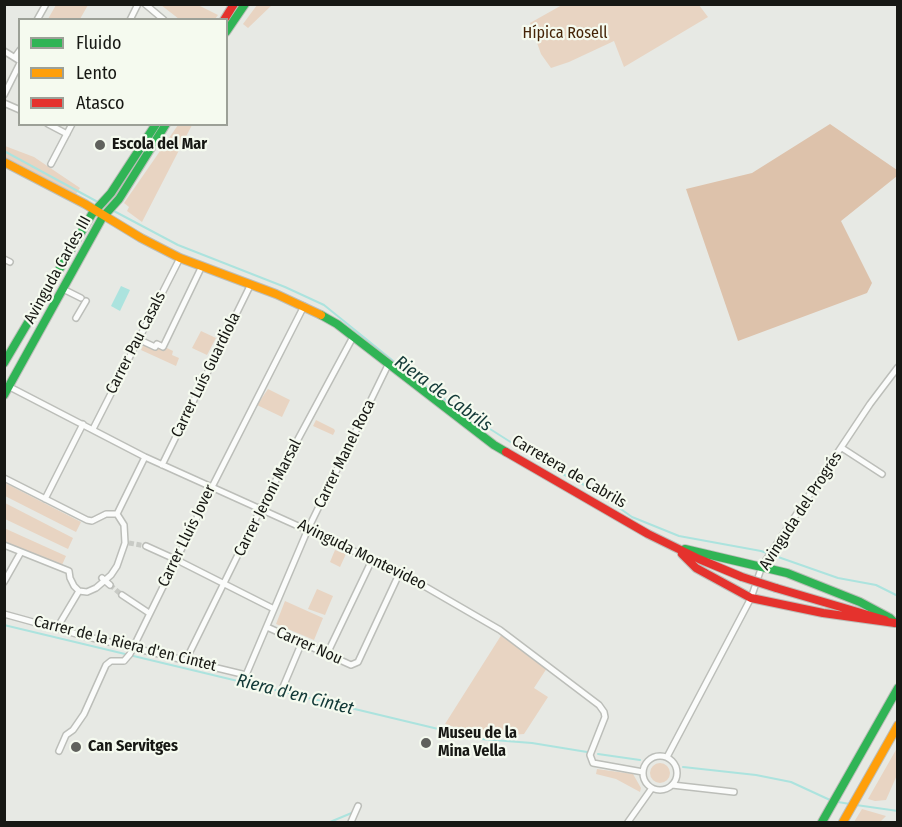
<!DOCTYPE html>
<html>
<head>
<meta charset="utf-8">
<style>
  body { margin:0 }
  #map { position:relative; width:902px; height:827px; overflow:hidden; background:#e7e9e4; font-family:"Fira Sans Condensed",sans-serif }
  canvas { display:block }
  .frame { position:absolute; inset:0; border:6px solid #171814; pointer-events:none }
  .legend { position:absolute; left:18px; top:18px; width:210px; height:108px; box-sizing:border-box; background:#f5faef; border:2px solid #9ca097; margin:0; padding:8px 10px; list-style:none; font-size:18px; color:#171814 }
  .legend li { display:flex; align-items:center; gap:12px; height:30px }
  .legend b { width:30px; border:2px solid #9ca097 }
</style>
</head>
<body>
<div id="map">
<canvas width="902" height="827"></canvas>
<div class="frame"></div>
<ul class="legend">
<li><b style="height:8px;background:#30b455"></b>Fluido</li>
<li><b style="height:8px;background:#ff9f0a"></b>Lento</li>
<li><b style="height:8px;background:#e5322d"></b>Atasco</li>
</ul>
</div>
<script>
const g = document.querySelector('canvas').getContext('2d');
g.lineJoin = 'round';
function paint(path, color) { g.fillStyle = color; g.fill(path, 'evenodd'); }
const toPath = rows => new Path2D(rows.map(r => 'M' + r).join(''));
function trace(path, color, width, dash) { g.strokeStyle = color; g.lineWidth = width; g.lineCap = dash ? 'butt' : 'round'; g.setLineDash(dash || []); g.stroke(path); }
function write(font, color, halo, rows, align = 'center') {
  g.font = font + ' "Fira Sans Condensed",sans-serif'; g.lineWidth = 4.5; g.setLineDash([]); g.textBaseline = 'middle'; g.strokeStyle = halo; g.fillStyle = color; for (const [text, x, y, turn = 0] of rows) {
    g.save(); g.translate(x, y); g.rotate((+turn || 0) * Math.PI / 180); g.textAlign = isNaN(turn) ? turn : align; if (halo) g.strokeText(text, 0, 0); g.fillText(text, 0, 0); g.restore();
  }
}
const green = toPath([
  [56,5,56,4,88,5,80,19,48,19],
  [161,5,198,5,218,15,215,19,179,19],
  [257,5,272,5,248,28,243,24],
  [562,5,699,5,708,17,624,67,614,41,569,62,551,68,541,54,530,23],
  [158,125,164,125,117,196,114,193],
  [178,125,192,125,142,222,127,211,129,207,124,203],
  [5,146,34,157,80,188,76,194,5,157],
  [201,331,216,338,207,355,192,348],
  [145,342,155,346,157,343,173,351,172,355,179,358,176,366,141,350],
  [268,389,290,400,282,417,257,405],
  [316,420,334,429,335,431,333,435,313,426],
  [5,483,81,522,76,532,5,496],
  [5,503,73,538,68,549,5,519],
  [4,528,66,556,62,565,5,542],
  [335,550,346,554,340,567,330,562],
  [317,589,333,596,325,615,308,609],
  [285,601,323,618,314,640,276,624],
  [502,634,547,668,534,688,548,697,524,734,494,736,472,733,445,724],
  [897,748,897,775,886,800,875,801,868,799],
  '650 773a10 10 0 1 1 20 0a10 10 0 1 1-20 0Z',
  [597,769,633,774,641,788,640,792,616,779,596,774],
  [862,809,886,816,880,822,854,822]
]);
const forest = toPath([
  [830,124,897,170,897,176,841,221,872,283,867,293,738,341,686,189,752,173]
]);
const water = toPath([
  [121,286,130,290,120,311,111,306]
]);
const stream = toPath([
  [4,151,107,207],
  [112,210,178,245,285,287,324,305,413,377,457,408,553,469,594,490,632,517,679,536,761,551,838,578,876,585,898,596],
  [4,625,480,739,532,743,587,752],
  [598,754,640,760],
  [683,767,756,775,791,782,830,800],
  [838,802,850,804],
  [856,805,898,811],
  [330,822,354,812]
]);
const streetTunnel = toPath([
  [129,543,146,546],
  [110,585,122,595]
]);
const street = toPath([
  [145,4,164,20],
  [37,20,46,4],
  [130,20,138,4],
  [4,51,20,61],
  [15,57,20,50],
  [4,95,20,63],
  [4,103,20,110],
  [48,124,67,134],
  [51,164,72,124],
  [4,259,10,262],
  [63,289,81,298],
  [76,318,86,301],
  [138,339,155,347,157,344,163,347,202,266],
  [4,384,145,457,400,572,500,630,599,705,604,712,605,717,590,755,593,763,643,772],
  [93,429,180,258],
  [842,448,882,474],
  [162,465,250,286],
  [4,478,87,520,92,521,106,514,117,514,124,525,125,543,117,566,111,575,96,588,87,592,79,591,74,586,70,578,69,571,4,545],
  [45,499,83,424],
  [117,514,145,457],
  [146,546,177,560,274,609],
  [102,578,110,585],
  [4,582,21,552],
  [122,595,149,613],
  [4,614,80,635,246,675,308,529,388,365],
  [267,627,351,665,358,662,400,572],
  [57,628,79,591],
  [327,654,372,560],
  [186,660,261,508,353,337],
  [283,687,302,642],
  [59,751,66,735,73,730,84,714,106,665,111,661,124,661,130,654,212,487,304,306],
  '643 773a17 17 0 1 1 34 0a17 17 0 1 1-34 0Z',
  [667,757,751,598,762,566,870,404,898,367],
  [672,785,734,792],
  [351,822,358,806],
  [628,822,652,788]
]);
const fast = toPath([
  [226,32,245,4],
  [321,315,337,324,494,445,506,452],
  [4,363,92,214,111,193,156,124],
  [4,395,102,218,119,199,166,124],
  [685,549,787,573,860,602,890,618,895,623],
  [822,822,898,688]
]);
const slow = toPath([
  [4,162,85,204,141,238,180,258,276,294,321,315],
  [843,822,898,725]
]);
const jam = toPath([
  [224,20,234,4],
  [506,452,648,534,699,559,742,577],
  [682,554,696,568,751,598,823,613,895,623],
  [776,588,885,620]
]);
const jamBridge = toPath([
  [742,577,776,588]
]);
const markers = [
  [100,145,6,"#60615d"],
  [426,743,6,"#60615d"],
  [76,747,6,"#60615d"]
];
const parkNames = [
  ["Hípica Rosell",565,34]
];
const poiNames = [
  ["Escola del Mar",112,145],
  ["Museu de la",438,734],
  ["Mina Vella",438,752],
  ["Can Servitges",88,747]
];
const streetNames = [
  ["Avinguda Carles III",58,270,-61],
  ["Carrer Pau Casals",136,343,-63],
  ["Carrer Luís Guardiola",206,375,-64],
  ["Carrer Manel Roca",345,454,-64],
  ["Carretera de Cabrils",569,472,30],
  ["Carrer Jeroni Marsal",268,498,-63],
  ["Avinguda del Progrés",801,511,-57],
  ["Carrer Lluís Jover",187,536,-64],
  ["Avinguda Montevideo",362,555,26],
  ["Carrer de la Riera d'en Cintet",125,644,14],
  ["Carrer Nou",309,646,24]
];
const waterNames = [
  ["Riera de Cabrils",443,394,36],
  ["Riera d'en Cintet",295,695,14]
];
paint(green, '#e8d4c2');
paint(forest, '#ddc2ab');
paint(water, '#ace3de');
trace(stream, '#ace3de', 2);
trace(streetTunnel, '#c8cac5', 5, [5, 2.5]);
trace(street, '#bcbeb9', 8);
trace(fast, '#bcbeb9', 10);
trace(slow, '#bcbeb9', 10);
trace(jam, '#bcbeb9', 10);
trace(street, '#fbfcfb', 5);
trace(fast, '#30b455', 8);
trace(slow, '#ff9f0a', 8);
trace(jam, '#e5322d', 8);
trace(jamBridge, '#bcbeb9', 10, []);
trace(jamBridge, '#e5322d', 8);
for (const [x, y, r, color] of markers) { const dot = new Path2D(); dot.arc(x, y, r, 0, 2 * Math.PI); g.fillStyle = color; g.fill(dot); trace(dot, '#f5faef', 2); }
write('16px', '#452407', '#f5faef', parkNames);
write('bold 16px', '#171814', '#f5faef', poiNames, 'left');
write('16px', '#171814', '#f5faef', streetNames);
write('italic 18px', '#113836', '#f5faef', waterNames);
</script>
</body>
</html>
